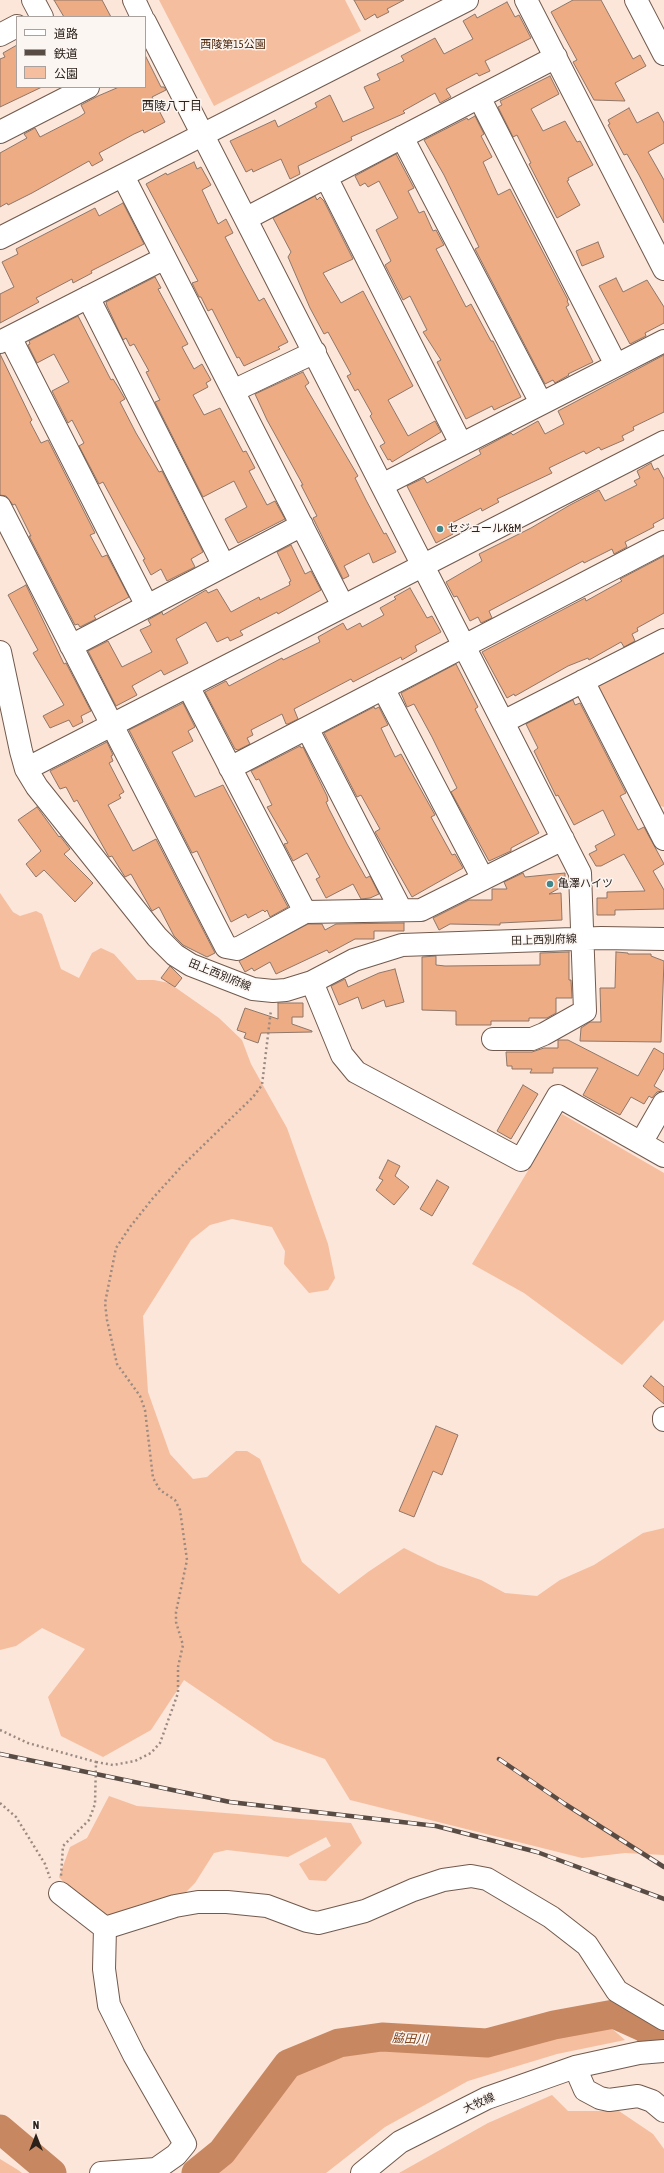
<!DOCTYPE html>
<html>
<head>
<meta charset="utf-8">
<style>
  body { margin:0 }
  #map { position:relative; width:664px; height:2173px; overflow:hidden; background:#fce5d9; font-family:"Asap Condensed","Noto Sans JP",sans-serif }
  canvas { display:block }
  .legend { position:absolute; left:16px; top:16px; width:130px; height:72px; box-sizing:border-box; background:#fcf6f3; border:1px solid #a8a19d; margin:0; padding:5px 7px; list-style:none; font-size:12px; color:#2b211b }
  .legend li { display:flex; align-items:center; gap:8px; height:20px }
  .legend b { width:20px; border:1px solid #a8a19d }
  .north { position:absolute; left:16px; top:2117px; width:40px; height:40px; -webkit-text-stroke:3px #fcf6f3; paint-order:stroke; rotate:0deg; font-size:11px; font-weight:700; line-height:16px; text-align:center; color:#2b211b }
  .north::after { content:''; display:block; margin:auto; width:14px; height:18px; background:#2b211b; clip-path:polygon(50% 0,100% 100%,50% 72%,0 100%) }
</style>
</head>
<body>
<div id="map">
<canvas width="664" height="2173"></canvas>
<ul class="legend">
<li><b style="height:5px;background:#fff"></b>道路</li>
<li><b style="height:5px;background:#594c45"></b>鉄道</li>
<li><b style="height:11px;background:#f5be9f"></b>公園</li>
</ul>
<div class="north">N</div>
</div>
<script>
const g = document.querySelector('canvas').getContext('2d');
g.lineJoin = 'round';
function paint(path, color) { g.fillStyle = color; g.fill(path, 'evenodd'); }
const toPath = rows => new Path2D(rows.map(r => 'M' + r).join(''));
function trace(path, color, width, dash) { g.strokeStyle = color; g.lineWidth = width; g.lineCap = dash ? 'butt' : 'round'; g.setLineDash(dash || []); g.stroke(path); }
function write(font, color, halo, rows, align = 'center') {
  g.font = font + ' "Asap Condensed","Noto Sans JP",sans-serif'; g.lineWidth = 3; g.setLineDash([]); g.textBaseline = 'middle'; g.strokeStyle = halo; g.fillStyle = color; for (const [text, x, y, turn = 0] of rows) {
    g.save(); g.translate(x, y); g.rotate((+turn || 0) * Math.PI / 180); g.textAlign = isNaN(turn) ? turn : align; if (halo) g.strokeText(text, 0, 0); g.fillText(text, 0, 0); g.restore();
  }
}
const green = toPath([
  [159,0,345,0,361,31,214,106],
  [664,649,664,807,656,805,598,692,601,682],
  [0,893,13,912,20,916,36,911,42,914,61,969,79,978,92,953,101,948,114,954,137,980,154,980,169,983,219,1018,242,1040,251,1064,287,1128,328,1244,335,1278,328,1290,309,1293,284,1264,285,1251,272,1227,232,1219,210,1225,191,1240,143,1316,148,1392,170,1454,193,1479,207,1477,236,1451,247,1451,260,1459,302,1562,339,1594,368,1572,404,1548,438,1565,481,1580,505,1593,537,1596,560,1580,594,1565,643,1533,664,1528,664,1855,625,1853,582,1858,350,1800,325,1759,274,1741,184,1680,151,1730,103,1757,61,1736,48,1697,85,1649,42,1628,16,1646,0,1650],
  [562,1114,664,1173,664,1320,622,1365,524,1293,472,1264],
  [109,1796,137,1806,351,1823,362,1843,326,1881,309,1880,299,1864,331,1846,326,1837,288,1857,227,1850,214,1853,195,1883,182,1896,141,1904,108,1918,75,1895,59,1877,70,1847,87,1838],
  [594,2013,625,2040,557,2054,468,2081,385,2127,326,2173,190,2173,211,2161,255,2087,304,2043,372,2025,449,2047],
  [552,2095,568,2111,619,2111,653,2134,664,2149,664,2173,399,2173,488,2123],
  [0,2159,18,2170,22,2173,0,2173]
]);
const river = toPath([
  [0,2129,52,2173],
  [196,2173,222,2152,288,2064,339,2043,382,2037,487,2043,554,2025,614,2014,645,2028,664,2048]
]);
const building = toPath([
  [54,0,102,0,111,17,64,17,54,0],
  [354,0,404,0,387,9,389,12,377,18,375,14,365,20,354,0],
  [573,0,601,0,633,59,640,55,646,66,615,83,625,101,594,100,573,62,577,60,551,12,573,0],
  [507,2,515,17,519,15,531,38,485,61,490,71,479,76,477,73,446,89,451,97,440,103,435,93,403,111,405,113,351,137,352,140,298,166,300,174,290,179,281,159,253,172,252,169,246,172,230,141,275,120,278,127,317,107,315,103,330,95,343,122,374,108,364,87,380,80,377,74,404,61,401,56,435,38,444,54,473,39,463,21,475,14,477,18,507,2],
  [17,45,17,87,42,87,0,107,0,59,5,57,3,53,17,45],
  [145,55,161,87,164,87,166,90,152,97,165,122,144,133,143,130,134,134,99,153,103,160,92,166,89,161,32,193,8,205,7,203,0,207,0,153,27,138,24,134,35,128,40,137,79,117,85,113,81,105,98,96,119,87,145,87,145,55],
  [550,76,559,94,531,109,543,131,565,121,577,142,580,141,593,165,568,178,569,180,567,181,580,205,557,218,529,164,531,163,517,135,513,137,498,107,502,105,500,101,550,76],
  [629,108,637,123,658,112,664,123,664,143,648,152,664,180,664,223,639,175,627,154,624,155,608,125,610,124,608,120,629,108],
  [475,116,484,134,481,136,492,157,483,162,498,195,510,189,568,300,567,301,569,305,566,307,593,362,568,374,569,375,555,383,553,380,545,384,475,249,479,247,444,175,424,140,467,118,468,120,475,116],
  [396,154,414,188,408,191,419,213,424,211,433,231,436,230,444,245,436,249,466,307,471,304,491,341,493,341,521,397,494,410,492,406,466,419,437,362,441,360,423,332,427,330,410,296,403,300,385,265,391,261,376,230,398,218,379,181,368,187,365,183,360,186,355,176,396,154],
  [194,162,197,169,201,167,211,185,202,190,218,224,226,219,233,233,225,237,239,264,259,301,264,298,288,342,278,347,280,349,244,366,239,357,237,358,212,309,208,311,201,297,199,297,192,283,198,281,146,184,166,173,167,175,194,162],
  [315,196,317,200,320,197,324,201,353,259,323,273,341,303,363,291,413,386,388,400,408,436,435,421,441,432,392,462,390,459,388,460,380,446,385,443,370,416,372,414,358,389,355,391,347,376,351,374,328,332,324,334,310,308,288,257,291,252,273,218,315,196],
  [123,203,144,244,91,271,92,273,73,283,72,279,36,298,39,302,0,323,0,294,14,287,2,262,18,254,16,249,95,208,99,216,123,203],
  [598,242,604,257,582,266,576,251,598,242],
  [155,277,161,288,158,289,188,344,182,347,194,369,202,364,211,380,206,383,208,387,193,395,204,415,220,408,243,452,246,451,255,468,249,471,267,505,275,501,285,519,238,543,225,519,247,507,234,481,203,497,155,402,160,400,146,372,149,371,134,344,130,346,126,338,123,340,107,306,106,302,155,277],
  [616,278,623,292,647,280,664,307,664,323,645,333,646,336,630,344,599,286,616,278],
  [78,316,111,380,113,379,118,387,125,399,120,402,136,433,159,472,162,471,203,552,191,559,195,567,167,581,161,569,151,575,143,560,145,559,103,482,99,484,79,446,84,443,72,420,68,423,52,391,69,382,54,354,37,363,28,345,30,344,29,341,78,316],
  [0,354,32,420,30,422,41,443,48,440,95,533,90,535,102,557,107,555,129,597,94,616,96,619,80,627,78,624,75,625,29,536,31,536,15,504,13,505,6,496,0,495,0,354],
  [664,355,664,412,633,427,634,430,622,436,624,440,601,450,599,447,586,454,584,451,549,468,552,473,497,499,499,502,482,511,481,508,448,525,453,534,436,543,407,486,424,478,427,483,481,454,479,450,511,433,513,435,538,421,545,434,564,424,558,411,664,355],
  [303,372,309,383,305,386,358,476,355,478,366,500,384,534,386,533,396,552,373,563,369,553,344,566,349,576,343,579,313,518,317,516,301,485,303,485,267,420,255,394,303,372],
  [651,463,654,470,658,468,664,479,664,518,653,524,654,527,625,542,627,547,614,554,612,549,584,563,583,561,491,610,489,611,492,618,481,623,478,617,470,621,457,596,454,597,446,582,482,561,479,554,531,528,570,505,599,490,605,501,637,485,634,481,640,478,637,471,651,463],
  [291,545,305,574,311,571,321,590,278,614,277,612,240,631,243,635,230,641,228,637,217,642,206,622,176,639,188,663,164,675,161,670,132,686,137,695,116,706,88,651,108,641,122,667,152,652,140,630,151,625,148,620,162,612,163,615,206,590,208,593,217,589,231,612,259,597,260,600,290,585,289,582,291,581,277,552,291,545],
  [664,556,664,613,637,628,638,631,632,634,635,641,624,647,621,642,589,660,588,658,568,666,515,696,514,694,507,698,482,652,585,598,586,601,622,581,620,579,664,556],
  [26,585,64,664,66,663,91,711,81,716,83,722,73,727,69,720,50,728,43,716,64,705,33,653,38,650,8,595,26,585],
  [410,588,427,618,432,616,441,632,415,646,417,651,402,660,401,657,353,682,351,679,294,709,298,719,288,724,286,724,282,714,251,730,253,735,247,738,250,744,238,750,235,749,205,692,226,681,229,686,282,658,283,660,320,642,318,637,343,623,347,630,360,623,362,627,384,615,380,608,396,599,394,597,410,588],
  [456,664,478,707,475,709,539,833,511,848,511,851,489,861,451,792,457,788,432,737,414,704,407,707,401,693,456,664],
  [573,700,575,705,580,703,626,793,620,796,638,830,644,827,664,864,653,871,664,890,664,909,615,910,615,915,597,915,597,898,607,898,607,892,645,891,624,854,601,866,596,866,589,854,597,850,595,846,615,835,603,810,574,825,558,795,556,796,534,751,538,748,526,724,573,700],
  [183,703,195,727,188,731,193,741,172,752,195,797,223,785,288,907,270,917,267,910,265,912,263,910,248,918,246,914,231,922,197,851,192,853,129,730,183,703],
  [374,707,375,709,379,707,388,725,381,728,395,757,401,754,435,815,431,817,452,855,455,854,463,868,412,897,375,832,380,829,361,795,357,797,324,733,374,707],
  [107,742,113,755,111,756,113,761,109,763,124,792,119,795,121,798,108,805,133,851,156,839,215,953,207,957,183,945,174,936,159,907,152,911,131,874,125,877,112,856,109,857,77,800,74,802,66,787,60,789,50,771,107,742],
  [300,746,301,748,303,747,327,796,328,801,326,802,329,809,347,844,366,878,370,876,379,894,370,898,361,899,353,884,326,898,316,879,320,877,307,853,293,861,284,844,288,843,267,807,272,805,259,779,256,780,251,771,300,746],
  [37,807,59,837,60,836,70,849,64,854,93,883,75,902,44,870,36,877,26,864,41,851,18,820,37,807],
  [523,873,525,877,565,873,565,885,549,894,561,893,562,920,500,923,500,925,450,924,439,930,433,918,469,900,492,900,492,889,507,889,504,882,523,873],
  [404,923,404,931,374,931,374,939,355,939,329,953,327,950,276,974,270,962,254,971,252,968,245,972,239,961,308,924,322,924,325,930,336,924,404,923],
  [569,952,569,980,571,980,572,998,556,998,556,1013,547,1018,529,1018,529,1021,491,1021,491,1025,456,1025,456,1011,422,1010,422,957,436,956,436,965,445,966,540,965,540,953,569,952],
  [616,952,628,953,628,954,651,954,651,956,664,961,661,1042,580,1041,581,1028,590,1022,601,1022,600,988,615,988,616,952],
  [170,966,182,978,175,987,161,978,170,966],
  [395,969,404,1002,386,1007,384,1000,362,1009,358,997,339,1005,331,986,345,979,348,987,379,973,395,969],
  [278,1003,303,1003,303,1017,292,1017,292,1024,312,1031,312,1032,261,1033,258,1043,244,1038,246,1033,237,1030,245,1008,278,1019,278,1003],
  [558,1040,568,1040,638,1076,654,1048,664,1054,664,1068,654,1086,662,1091,657,1092,652,1098,649,1096,644,1104,631,1097,620,1115,583,1095,598,1068,553,1068,553,1073,530,1073,532,1069,512,1069,512,1066,507,1066,506,1052,532,1052,544,1048,558,1048,558,1040],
  [523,1085,538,1094,511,1139,497,1131,523,1085],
  [388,1160,400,1166,395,1176,409,1187,394,1205,376,1190,383,1180,379,1178,388,1160],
  [437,1180,449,1187,432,1216,420,1209,437,1180],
  [651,1376,664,1387,664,1404,643,1386,651,1376],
  [436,1426,458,1435,442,1475,433,1471,414,1517,399,1511,436,1426]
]);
const path = toPath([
  [0,1730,28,1743,96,1762,95,1804,89,1820,63,1846,61,1876],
  [96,1762,113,1765,135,1761,151,1753,160,1743,178,1693,178,1667,183,1645,176,1622,176,1612,187,1560,180,1510,175,1500,160,1490,153,1478,145,1410,140,1396,117,1364,107,1320,105,1303,116,1248,130,1227,153,1198,182,1166,253,1097,262,1085,271,1010],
  [0,1803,16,1817,45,1864,50,1878]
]);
const minor = toPath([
  [33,0,42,17],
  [134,0,142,17],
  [526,0,664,269],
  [636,0,664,54],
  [145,22,580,873,585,1011,544,1034,532,1039,493,1039],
  [0,35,17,26],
  [479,97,616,365],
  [0,132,88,87],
  [402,137,541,403],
  [123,176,343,606],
  [326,177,461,444],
  [247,218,556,57],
  [0,238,467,0],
  [88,297,224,566],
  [10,337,147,606],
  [0,342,165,258],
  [233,391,315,352],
  [382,485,664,341],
  [0,507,226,947,237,949,305,912,421,910,563,839],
  [71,646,302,525],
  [0,652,21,751,26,769,37,787,157,937,175,955,191,965,253,989,273,991,286,990,312,982,354,960,402,945,601,938,664,939],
  [583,681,664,839],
  [188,686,305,912],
  [383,688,483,879],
  [503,722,664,640],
  [307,728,401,910],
  [230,768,664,542],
  [26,769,664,442],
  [312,982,342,1055,356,1072,521,1160,558,1096,664,1156],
  [641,1143,664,1103],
  [664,1418,664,1420],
  [60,1893,105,1928,175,1906,198,1902,227,1902,267,1906,307,1921,318,1923,365,1911,413,1890,443,1880,471,1876,487,1879,551,1917,587,1945,617,1991,664,2019],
  [575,2067,585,2090,600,2098,609,2100,638,2096,652,2101,664,2111],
  [101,2173,156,2169,176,2155,185,2144,134,2055,109,2005,104,1969,105,1928],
  [362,2173,400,2142,487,2098,575,2067,639,2053,664,2051]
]);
const rail = toPath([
  [0,1754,230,1802,436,1826,537,1852,664,1899],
  [499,1759,565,1804,664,1867]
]);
const markers = [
  [440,529,4,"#3f878b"],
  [550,884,4,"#3f878b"]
];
const parkNames = [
  ["西陵第15公園",233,45]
];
const poiNames = [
  ["セジュールK&M",448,529],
  ["亀澤ハイツ",558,884]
];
const streetNames = [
  ["田上西別府線",544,940,-2],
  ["田上西別府線",220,975,22],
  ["大牧線",479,2103,-24]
];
const neighbourhoodNames = [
  ["西陵八丁目",172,106]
];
const waterNames = [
  ["脇田川",410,2039,3]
];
paint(green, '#f5be9f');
trace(river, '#c68761', 29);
paint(building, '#eeac85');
trace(building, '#8e7668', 1);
trace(minor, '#715a4d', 24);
trace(path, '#9b8a81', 2.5, [2, 3]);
trace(minor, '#fff', 22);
trace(rail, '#594c45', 4.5);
trace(rail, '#fcf6f3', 3, [9]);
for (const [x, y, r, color] of markers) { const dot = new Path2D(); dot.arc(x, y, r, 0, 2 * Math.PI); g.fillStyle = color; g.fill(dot); trace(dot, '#fcf6f3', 1.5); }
write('11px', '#481f01', '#fcf6f3', parkNames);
write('11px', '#2b211b', '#fcf6f3', poiNames, 'left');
write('11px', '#2b211b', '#fcf6f3', streetNames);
write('12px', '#2b211b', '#fcf6f3', neighbourhoodNames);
write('italic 12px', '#82451d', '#fcf6f3', waterNames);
</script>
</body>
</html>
